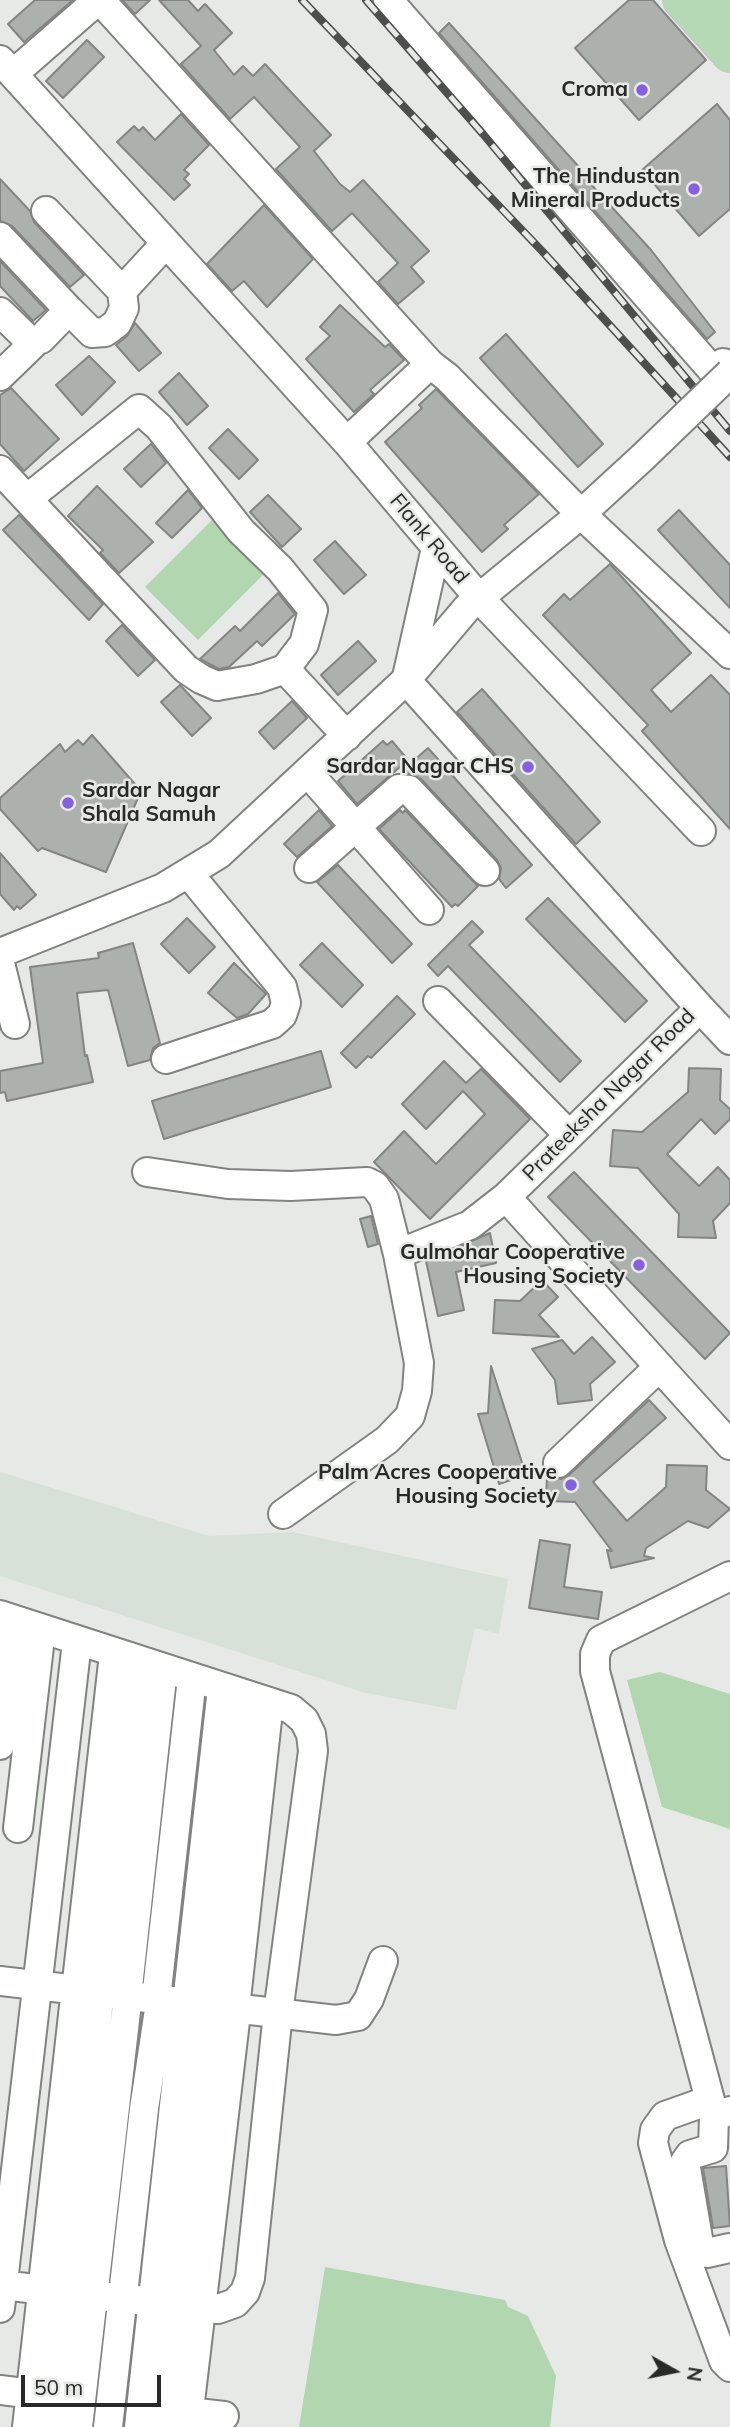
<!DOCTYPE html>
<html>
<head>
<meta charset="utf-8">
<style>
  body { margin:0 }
  #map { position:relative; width:730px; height:2427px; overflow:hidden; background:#e6e9e5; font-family:Mulish,sans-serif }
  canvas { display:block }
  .north { position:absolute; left:639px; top:2336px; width:70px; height:70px; -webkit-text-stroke:5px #e6e9e5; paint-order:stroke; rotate:99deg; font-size:19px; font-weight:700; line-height:28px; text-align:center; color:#282928 }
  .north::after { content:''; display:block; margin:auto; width:24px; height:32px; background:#282928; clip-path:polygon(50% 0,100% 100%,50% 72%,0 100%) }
  .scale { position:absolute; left:21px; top:2375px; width:140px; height:32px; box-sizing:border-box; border:4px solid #282928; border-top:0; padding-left:9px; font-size:21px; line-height:24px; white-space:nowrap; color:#282928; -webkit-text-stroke:5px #e6e9e5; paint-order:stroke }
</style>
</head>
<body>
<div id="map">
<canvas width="730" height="2427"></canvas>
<div class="north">N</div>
<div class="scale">50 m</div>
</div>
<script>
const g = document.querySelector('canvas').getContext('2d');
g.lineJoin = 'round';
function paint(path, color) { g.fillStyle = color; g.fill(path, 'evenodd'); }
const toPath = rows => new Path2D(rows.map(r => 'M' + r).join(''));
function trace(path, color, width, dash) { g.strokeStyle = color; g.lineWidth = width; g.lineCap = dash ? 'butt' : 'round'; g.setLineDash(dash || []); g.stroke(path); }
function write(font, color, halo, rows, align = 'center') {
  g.font = font + ' Mulish,sans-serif'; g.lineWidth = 5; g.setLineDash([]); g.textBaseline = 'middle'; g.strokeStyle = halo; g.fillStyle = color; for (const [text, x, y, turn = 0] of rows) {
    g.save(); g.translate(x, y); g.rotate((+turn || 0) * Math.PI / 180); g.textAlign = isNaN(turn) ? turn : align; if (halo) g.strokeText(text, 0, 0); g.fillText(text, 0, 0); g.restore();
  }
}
const built = toPath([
  [0,1472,209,1536,293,1532,508,1579,499,1634,475,1628,456,1710,366,1693,0,1576]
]);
const green = toPath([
  [217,515,270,568,198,640,145,587],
  [660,1672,730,1694,730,1829,662,1807,627,1680],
  [325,2267,505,2300,508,2307,528,2316,556,2376,550,2427,299,2427]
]);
const building = toPath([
  [35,0,73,0,24,42,8,24,35,0],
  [122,0,150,0,135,14,122,0],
  [159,0,188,0,198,11,205,4,232,33,214,50,234,75,243,66,253,76,265,64,304,106,331,135,314,151,340,184,350,192,363,180,429,251,411,267,424,282,398,304,378,282,398,263,352,213,332,231,276,169,300,147,254,97,230,119,181,64,201,46,159,0],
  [629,0,653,0,706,60,639,120,575,48,629,0],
  [449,23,579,167,577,169,651,250,715,332,707,339,439,33,449,23],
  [87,40,104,57,63,98,46,81,87,40],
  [717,104,730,120,730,209,699,236,642,170,717,104],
  [181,114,209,145,184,170,189,174,184,179,190,185,174,200,117,142,134,126,139,131,143,127,155,140,181,114],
  [0,179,30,211,34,222,84,275,70,287,12,226,0,221,0,179],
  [264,205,313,259,267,307,244,281,232,291,207,264,264,205],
  [0,261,46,310,33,321,0,286,0,261],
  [340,305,385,347,389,344,404,360,370,390,374,394,354,412,306,359,330,336,320,327,340,305],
  [135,323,161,353,139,371,116,345,127,336,135,323],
  [506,334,603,444,578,467,480,358,506,334],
  [89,356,115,382,82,415,56,385,89,356],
  [179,373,208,406,187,425,159,392,179,373],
  [11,388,59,439,24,471,0,444,0,395,11,388],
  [436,389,539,494,504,525,508,529,482,552,385,442,422,408,419,405,436,389],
  [228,429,258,460,239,479,209,448,228,429],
  [151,444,166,463,141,487,124,469,151,444],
  [97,486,153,542,119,573,100,553,103,550,68,516,97,486],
  [188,490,202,508,172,538,156,523,188,490],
  [268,495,301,529,282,547,250,512,268,495],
  [679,510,730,565,730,608,658,530,679,510],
  [19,515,103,604,89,620,3,530,19,515],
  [335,541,366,575,344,594,314,560,335,541],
  [610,564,691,653,651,690,671,712,711,675,730,695,730,829,642,731,648,725,543,615,564,594,570,600,610,564],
  [278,593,295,614,262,646,257,641,229,667,219,669,200,659,235,626,240,631,278,593],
  [122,625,155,660,138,676,106,641,122,625],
  [358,641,376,661,338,695,321,675,358,641],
  [180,685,211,718,192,736,161,702,180,685],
  [482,689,600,822,576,844,457,712,482,689],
  [292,701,307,718,274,749,259,732,292,701],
  [92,735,141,791,106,872,42,848,38,851,0,809,0,798,60,744,65,752,78,740,83,745,92,735],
  [383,741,387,745,392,741,408,760,357,804,338,781,383,741],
  [428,748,532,865,506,888,499,879,501,868,497,860,421,779,402,771,428,748],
  [319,810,332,826,297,857,284,844,319,810],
  [400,810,403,813,405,810,478,886,458,906,455,904,452,907,379,829,400,810],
  [0,853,36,895,20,909,17,906,14,910,0,894,0,853],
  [338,865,412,944,392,963,317,882,338,865],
  [548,898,647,1001,625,1022,526,919,548,898],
  [187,918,215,947,189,973,161,944,187,918],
  [472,921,483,932,469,945,581,1061,560,1082,448,966,438,976,428,965,472,921],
  [133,943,160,1043,153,1048,150,1060,128,1066,108,990,77,993,85,1056,87,1055,93,1082,7,1101,5,1092,0,1093,0,1071,43,1063,30,967,99,958,98,953,133,943],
  [322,943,363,985,342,1007,300,965,322,943],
  [234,963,266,994,248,1014,237,1018,208,993,234,963],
  [397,996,415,1014,371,1058,368,1056,356,1068,341,1053,397,996],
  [321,1051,331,1087,164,1139,152,1101,321,1051],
  [444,1061,466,1083,481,1069,530,1119,430,1219,374,1162,404,1131,436,1164,485,1114,463,1091,426,1129,402,1104,444,1061],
  [689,1068,721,1069,720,1100,730,1109,730,1119,715,1134,701,1119,667,1154,699,1186,718,1167,730,1180,730,1203,713,1221,716,1238,678,1237,679,1214,638,1168,610,1166,613,1130,642,1132,688,1092,689,1068],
  [574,1172,730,1333,705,1359,548,1197,574,1172],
  [371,1216,378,1244,368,1247,360,1219,371,1216],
  [490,1233,496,1263,456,1272,464,1310,438,1316,426,1261,490,1233],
  [542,1280,558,1297,539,1315,559,1337,493,1333,495,1300,520,1301,542,1280],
  [592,1337,615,1362,590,1384,592,1400,558,1404,555,1380,532,1349,562,1340,574,1354,592,1337],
  [491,1366,526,1475,499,1484,478,1414,488,1413,491,1366],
  [649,1400,666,1418,593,1482,627,1521,666,1487,667,1465,707,1466,706,1490,730,1509,708,1528,688,1521,646,1548,644,1556,654,1558,611,1568,607,1550,612,1551,575,1502,546,1501,547,1475,561,1479,569,1475,649,1400],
  [540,1540,570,1545,564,1587,602,1592,598,1619,529,1608,540,1540],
  [726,2166,730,2226,713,2228,703,2168,726,2166]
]);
const minor = toPath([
  [100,0,430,364,347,442],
  [388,0,713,371,723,363,730,365],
  [0,60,347,442,480,599,701,831],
  [13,74,98,0],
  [46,211,122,291],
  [0,237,69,310,41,339],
  [69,310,92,333,105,332,117,323,124,308,122,291,166,243],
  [0,312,33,344,0,376],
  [430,364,447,377,581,514,730,654],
  [0,470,186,669,201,679,217,686,256,679,285,669,304,644,313,610,280,569,241,531,159,427,139,409,27,499],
  [285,669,347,736],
  [407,677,436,548],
  [406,680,700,1008,506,1197,730,1445],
  [308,773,429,910],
  [309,868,399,789,409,790,485,871],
  [0,953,163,888,219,854,406,680,467,608,581,514,643,457],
  [0,963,15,1024],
  [438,1001,569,1135],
  [700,1008,730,1040],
  [166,1059,272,1024,282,1015,286,1003,282,987,189,874],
  [147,1172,228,1184,291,1186,367,1182,375,1186,384,1199,398,1254],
  [558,1463,659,1367],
  [283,1514,387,1440,410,1416,417,1391,419,1363,398,1254,470,1225,506,1197],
  [730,1576,601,1640,595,1654,595,1671,710,2100,665,2116,655,2130,653,2143,679,2240,724,2361,730,2367],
  [0,1615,291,1709,304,1720,311,1734,313,1751,278,2013,250,2278,245,2292,235,2303,218,2309,0,2285],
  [0,1745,14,1620],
  [18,1828,41,1629],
  [0,1981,336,2020,358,2016,369,1999,383,1961],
  [76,1990,114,1654],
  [102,1993,139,1661],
  [127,1996,163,1669],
  [156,1999,192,1678],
  [187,2003,222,1688],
  [211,2005,246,1695],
  [235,2008,269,1702],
  [730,2111,714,2116,713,2148,690,2155,685,2162,700,2250,707,2253,730,2248],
  [0,2308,77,1642],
  [0,2390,49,2396],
  [170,2410,224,2416],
  [27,2427,74,2006],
  [53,2427,98,2009],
  [78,2427,126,2012],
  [108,2427,144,2109,158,2016],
  [139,2427,184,2014],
  [164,2427,211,2017],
  [187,2427,235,2021]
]);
const major = toPath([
  [681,0,730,54],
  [715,0,730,17]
]);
const rail = toPath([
  [302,0,542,251,730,457],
  [366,0,483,134,730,431]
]);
const minorBridge = toPath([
  [643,457,730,373]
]);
const markers = [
  [642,90,7,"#8561db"],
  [694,189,7,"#8561db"],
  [528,767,7,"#8561db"],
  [68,803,7,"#8561db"],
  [639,1265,7,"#8561db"],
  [571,1485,7,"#8561db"]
];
const poiNames = [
  ["Croma",628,90],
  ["The Hindustan",680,177],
  ["Mineral Products",680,201],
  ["Sardar Nagar CHS",514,767],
  ["Sardar Nagar",82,791,"left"],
  ["Shala Samuh",82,815,"left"],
  ["Gulmohar Cooperative",625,1253],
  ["Housing Society",625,1277],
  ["Palm Acres Cooperative",557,1473],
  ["Housing Society",557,1497]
];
const streetNames = [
  ["Flank Road",429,539,50],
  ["Prateeksha Nagar Road",609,1095,-45]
];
paint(built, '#d7e1d7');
paint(green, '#b2d6b0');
paint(building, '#adb1ad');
trace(building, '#828582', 2);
trace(minor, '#808380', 32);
trace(major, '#c7c7c7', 38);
trace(minor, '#fff', 28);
trace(major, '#b6d9b5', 35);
trace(rail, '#4d4e4d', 8);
trace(rail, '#e6e9e5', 5, [16]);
trace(minorBridge, '#808380', 32, []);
trace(minorBridge, '#fff', 28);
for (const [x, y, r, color] of markers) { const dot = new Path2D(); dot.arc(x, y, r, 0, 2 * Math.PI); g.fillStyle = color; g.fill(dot); trace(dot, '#e6e9e5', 2.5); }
write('bold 21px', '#282928', '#e6e9e5', poiNames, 'right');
write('21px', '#282928', '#e6e9e5', streetNames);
</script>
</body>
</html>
